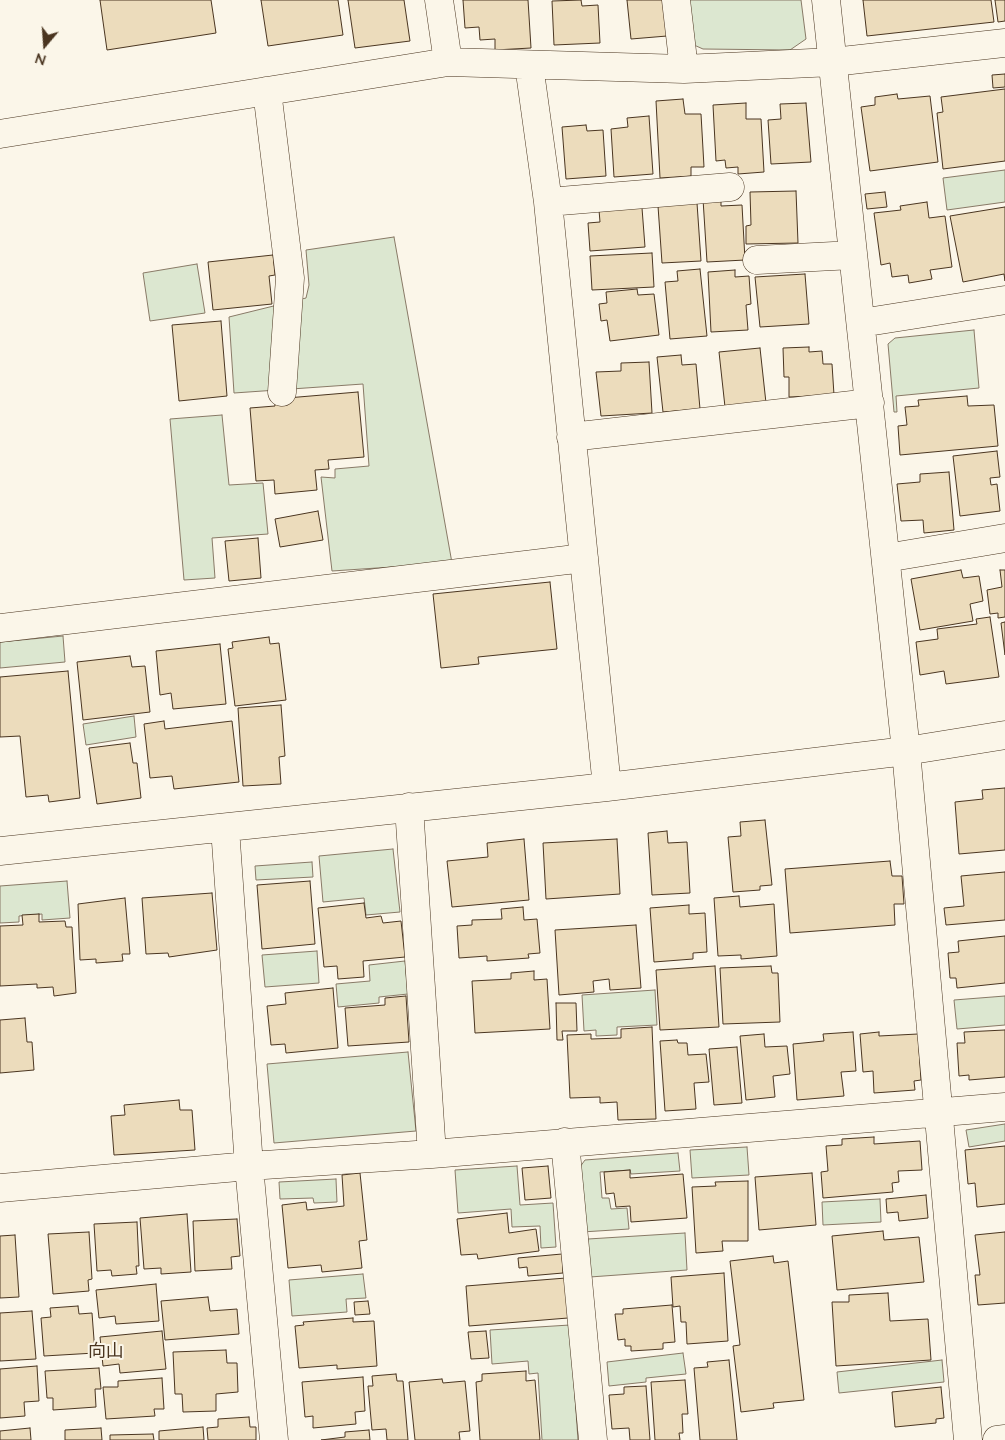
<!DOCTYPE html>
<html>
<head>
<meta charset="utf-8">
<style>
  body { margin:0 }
  #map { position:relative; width:1005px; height:1440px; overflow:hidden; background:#fbf6e9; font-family:Lato,sans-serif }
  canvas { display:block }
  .north { position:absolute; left:20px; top:20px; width:50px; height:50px; -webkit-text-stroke:4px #fbf6e9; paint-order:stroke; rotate:198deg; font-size:14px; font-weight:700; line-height:20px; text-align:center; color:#4a3520 }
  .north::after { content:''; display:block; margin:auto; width:18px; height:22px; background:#4a3520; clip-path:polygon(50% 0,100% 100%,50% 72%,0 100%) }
</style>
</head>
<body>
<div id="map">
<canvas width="1005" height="1440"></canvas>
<div class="north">N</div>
</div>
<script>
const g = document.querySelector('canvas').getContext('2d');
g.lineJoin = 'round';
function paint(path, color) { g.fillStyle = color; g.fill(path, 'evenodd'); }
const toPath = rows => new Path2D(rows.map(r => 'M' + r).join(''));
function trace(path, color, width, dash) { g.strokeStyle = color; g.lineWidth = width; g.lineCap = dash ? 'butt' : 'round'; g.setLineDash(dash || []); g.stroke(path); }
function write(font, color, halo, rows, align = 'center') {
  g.font = font + ' Lato,"Noto Sans JP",sans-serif'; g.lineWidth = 4; g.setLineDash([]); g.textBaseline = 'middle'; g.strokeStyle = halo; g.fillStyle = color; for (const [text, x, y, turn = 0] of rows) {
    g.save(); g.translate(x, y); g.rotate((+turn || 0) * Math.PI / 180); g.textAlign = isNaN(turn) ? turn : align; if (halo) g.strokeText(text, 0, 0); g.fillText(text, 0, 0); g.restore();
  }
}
const green = toPath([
  [689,0,801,0,806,39,790,50,703,49,694,45,689,0],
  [1005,170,1005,202,947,210,943,178,1005,170],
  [394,237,452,563,332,571,321,477,335,478,335,469,369,466,363,384,234,393,229,317,306,298,309,285,306,250,394,237],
  [197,264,205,313,150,321,143,273,197,264],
  [974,330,979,388,896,396,897,412,894,412,888,344,895,338,974,330],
  [222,415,229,485,263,483,268,534,212,538,215,578,184,580,170,419,222,415],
  [63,636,65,662,0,668,0,642,63,636],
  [134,716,136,737,86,745,83,724,134,716],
  [393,849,400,912,366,915,364,898,323,902,319,856,393,849],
  [312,862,313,877,256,880,255,866,312,862],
  [67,881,70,918,42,920,42,914,19,916,19,922,0,923,0,886,67,881],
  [317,951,319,983,265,987,262,955,317,951],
  [405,961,408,994,379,997,379,1003,338,1007,336,984,370,981,369,965,405,961],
  [655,990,657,1025,617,1027,617,1035,596,1036,596,1030,584,1031,582,995,655,990],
  [1005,996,1005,1025,957,1029,954,1000,1005,996],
  [408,1052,416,1131,274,1143,267,1064,408,1052],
  [1005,1124,1005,1141,969,1147,966,1130,1005,1124],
  [747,1147,749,1175,692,1178,690,1150,747,1147],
  [678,1153,680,1171,631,1174,630,1170,600,1172,602,1198,609,1198,611,1209,627,1208,629,1229,582,1232,577,1171,585,1160,678,1153],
  [517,1166,520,1205,553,1203,556,1247,541,1248,540,1226,512,1227,511,1209,458,1213,455,1170,517,1166],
  [336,1179,337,1202,314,1203,313,1198,280,1199,279,1182,336,1179],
  [880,1199,881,1222,823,1225,822,1202,880,1199],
  [685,1233,687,1270,590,1277,588,1239,685,1233],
  [363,1274,366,1298,346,1299,347,1312,292,1316,289,1280,363,1274],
  [570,1325,578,1440,542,1440,538,1373,529,1374,528,1361,492,1364,490,1330,570,1325],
  [683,1353,686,1374,646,1378,646,1382,609,1386,607,1362,683,1353],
  [942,1360,944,1382,839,1393,837,1372,942,1360]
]);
const building = toPath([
  [100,0,211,0,216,33,107,50,100,0],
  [261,0,338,0,343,35,268,46,261,0],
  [348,0,404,0,410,41,355,48,348,0],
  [463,0,528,0,531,48,495,50,495,39,480,40,479,27,465,28,463,0],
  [581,0,582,6,598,5,600,43,554,45,552,1,581,0],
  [627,0,663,0,667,36,631,39,627,0],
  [863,0,991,0,994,22,867,36,863,0],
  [995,0,1005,0,1005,21,998,22,995,0],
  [1005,74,1005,87,993,88,992,75,1005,74],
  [1005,89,1005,161,943,169,937,113,943,112,941,97,1005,89],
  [897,94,898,99,930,96,938,162,870,171,861,107,875,105,875,97,897,94],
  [683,99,685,114,701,114,704,167,691,167,691,176,660,178,656,101,683,99],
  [746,103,746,119,761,119,764,172,738,174,738,167,726,168,725,160,716,161,713,105,746,103],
  [806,103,811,162,771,164,768,120,781,119,780,104,806,103],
  [649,116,653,174,614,177,611,129,628,127,627,118,649,116],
  [586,125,587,131,603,130,606,176,566,179,562,127,586,125],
  [796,191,798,243,746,244,746,226,751,225,750,192,796,191],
  [885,192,887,207,867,209,865,194,885,192],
  [703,199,721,199,721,206,742,205,745,260,707,262,703,199],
  [927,202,929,218,945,216,952,267,930,270,932,279,909,283,908,275,892,277,890,263,881,265,874,213,901,210,900,206,927,202],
  [697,203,701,261,662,263,658,206,697,203],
  [1005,207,1005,281,1004,274,963,282,950,216,1005,207],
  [642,208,645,247,590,251,588,223,600,222,599,210,642,208],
  [652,253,654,287,592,290,590,256,652,253],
  [273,255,275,275,269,276,272,304,213,310,208,262,273,255],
  [700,269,707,336,670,339,665,282,678,281,677,271,700,269],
  [735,270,735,277,749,276,751,304,746,305,748,330,711,332,708,272,735,270],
  [805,274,809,324,760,327,755,277,805,274],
  [637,289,638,295,654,294,659,335,610,341,607,320,601,321,599,304,607,303,606,292,637,289],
  [221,321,227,396,179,401,172,325,221,321],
  [809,347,809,352,822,351,823,364,832,364,834,395,789,397,789,377,784,377,783,348,809,347],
  [760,348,766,403,725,407,719,352,760,348],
  [681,355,682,365,696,364,700,409,663,412,657,357,681,355],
  [649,362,652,413,601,416,596,372,621,371,621,363,649,362],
  [358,392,364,457,328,460,329,469,315,470,317,490,275,494,274,480,256,481,250,408,275,406,275,399,358,392],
  [967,396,968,406,994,405,998,446,900,455,898,426,907,425,905,407,919,406,918,400,967,396],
  [997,451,1000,477,990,478,991,485,997,484,1000,511,960,516,953,456,997,451],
  [949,472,954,530,924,533,923,520,901,521,897,484,920,482,920,474,949,472],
  [318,511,323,540,280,547,275,519,318,511],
  [258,538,261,578,229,581,225,541,258,538],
  [961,570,963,578,979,576,983,601,970,604,973,621,920,630,911,579,961,570],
  [1000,570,1005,570,1005,617,998,618,998,613,990,614,987,590,1002,587,1000,570],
  [550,582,557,649,478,657,479,664,441,668,433,594,550,582],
  [990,617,999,677,946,684,944,671,920,675,916,642,938,639,937,629,977,624,976,619,990,617],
  [1005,622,1005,655,1001,623,1005,622],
  [269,637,270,644,279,643,286,700,235,706,228,649,233,648,232,642,269,637],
  [220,644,226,704,173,709,171,693,160,695,156,651,220,644],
  [130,656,132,667,145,666,150,712,83,720,77,662,130,656],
  [68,671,80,798,49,802,48,795,26,797,20,736,0,737,0,677,68,671],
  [281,705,285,756,279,757,281,784,243,786,238,708,281,705],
  [164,721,165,729,232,721,239,782,174,789,172,776,150,778,144,724,164,721],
  [130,743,133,763,137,763,141,798,97,804,89,748,130,743],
  [1005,788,1005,850,959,854,955,802,983,799,982,790,1005,788],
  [765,820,772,885,760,886,760,890,733,892,728,837,741,836,740,822,765,820],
  [667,831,668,843,687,842,690,893,652,895,648,833,667,831],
  [524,839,529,900,452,907,447,861,488,857,487,843,524,839],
  [617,839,620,894,546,899,543,843,617,839],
  [890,861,892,876,902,876,904,904,894,904,895,925,790,933,785,869,890,861],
  [1005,872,1005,920,946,925,944,908,964,906,961,876,1005,872],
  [310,881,315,944,262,949,257,885,310,881],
  [212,893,217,950,169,957,168,953,146,954,142,898,212,893],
  [739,896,740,907,774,904,777,956,741,959,741,955,718,956,714,898,739,896],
  [125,898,130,954,122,954,123,961,96,963,96,959,80,960,78,904,125,898],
  [364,903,366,918,381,916,383,923,401,921,405,957,363,961,364,977,338,979,337,966,324,967,318,908,364,903],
  [689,905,689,914,705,913,707,952,693,953,693,959,654,962,650,908,689,905],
  [523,907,524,920,537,919,540,953,528,954,529,958,487,961,487,956,459,958,457,926,472,925,472,920,502,919,501,909,523,907],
  [39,914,39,922,65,921,66,927,72,927,76,993,54,996,53,987,37,988,37,984,0,986,0,926,23,925,22,915,39,914],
  [636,925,641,988,610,990,609,979,593,981,594,992,559,995,555,930,636,925],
  [1005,936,1005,983,957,988,956,978,950,978,948,953,959,952,958,941,1005,936],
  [715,966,719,1027,660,1030,656,970,715,966],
  [771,966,772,973,778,973,780,1022,723,1024,720,968,771,966],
  [534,971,534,980,547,979,550,1029,475,1033,472,981,511,979,511,973,534,971],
  [333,988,338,1048,286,1053,285,1044,271,1045,267,1006,286,1004,285,993,333,988],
  [406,996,409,1042,348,1046,345,1008,385,1005,385,998,406,996],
  [556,1003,576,1003,577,1031,562,1031,563,1040,557,1040,556,1003],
  [25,1018,27,1042,32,1042,34,1070,0,1073,0,1020,25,1018],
  [652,1027,656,1119,618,1120,617,1102,600,1103,600,1097,570,1098,567,1035,591,1034,591,1039,621,1038,621,1029,652,1027],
  [1005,1030,1005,1077,969,1080,969,1075,959,1076,957,1043,965,1043,964,1032,1005,1030],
  [853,1032,856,1071,841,1072,844,1096,797,1100,793,1044,824,1041,823,1034,853,1032],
  [879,1032,879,1036,918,1034,921,1080,914,1081,915,1090,874,1093,873,1071,863,1072,860,1034,879,1032],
  [764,1034,765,1047,787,1046,790,1074,773,1076,775,1097,746,1100,740,1036,764,1034],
  [677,1040,678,1043,687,1043,688,1055,706,1054,709,1082,694,1083,696,1109,665,1111,660,1041,677,1040],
  [737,1047,742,1103,714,1105,709,1049,737,1047],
  [179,1100,180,1110,192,1110,195,1150,114,1155,111,1116,125,1115,124,1105,179,1100],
  [874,1137,874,1144,920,1141,922,1170,898,1171,899,1182,892,1183,893,1192,823,1198,821,1172,828,1171,826,1146,842,1145,842,1139,874,1137],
  [1005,1146,1005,1204,977,1207,975,1183,968,1184,965,1150,1005,1146],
  [548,1166,551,1198,525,1200,522,1168,548,1166],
  [630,1170,630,1178,683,1174,687,1218,631,1222,630,1206,616,1207,614,1193,606,1194,604,1172,630,1170],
  [360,1173,367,1240,359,1241,362,1268,322,1272,321,1265,288,1268,282,1205,306,1202,307,1210,344,1206,342,1175,360,1173],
  [812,1173,816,1225,759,1230,755,1177,812,1173],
  [748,1181,748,1241,722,1241,723,1251,696,1253,692,1187,716,1186,715,1182,748,1181],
  [926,1195,928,1218,899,1221,898,1212,887,1213,886,1199,926,1195],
  [507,1213,509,1233,536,1229,539,1251,478,1259,477,1254,461,1255,457,1219,507,1213],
  [187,1214,191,1272,161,1274,161,1268,144,1269,140,1218,187,1214],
  [237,1219,240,1256,231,1257,232,1269,195,1271,193,1221,237,1219],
  [137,1222,139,1266,136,1266,137,1274,112,1276,111,1270,97,1271,94,1224,137,1222],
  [883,1231,884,1240,919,1237,924,1282,837,1290,832,1236,883,1231],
  [89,1232,92,1279,88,1280,89,1291,53,1294,48,1234,89,1232],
  [1005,1232,1005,1303,978,1305,975,1275,980,1275,975,1235,1005,1232],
  [15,1235,19,1297,0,1298,0,1236,15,1235],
  [562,1254,563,1273,528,1276,527,1267,519,1268,518,1258,562,1254],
  [773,1256,774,1263,788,1261,804,1400,773,1403,774,1408,741,1412,733,1346,740,1345,730,1261,773,1256],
  [724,1273,728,1341,687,1344,686,1322,681,1322,680,1306,673,1307,671,1277,724,1273],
  [566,1278,568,1318,469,1326,466,1286,566,1278],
  [156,1284,159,1321,116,1324,115,1316,99,1318,96,1290,156,1284],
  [888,1293,890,1321,928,1319,931,1360,836,1366,832,1302,849,1302,849,1295,888,1293],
  [208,1297,210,1311,237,1309,239,1334,165,1340,161,1301,208,1297],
  [368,1301,370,1314,355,1315,354,1302,368,1301],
  [672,1305,675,1342,663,1343,663,1349,631,1351,631,1346,625,1346,625,1339,618,1340,615,1314,623,1314,623,1309,672,1305],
  [78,1306,79,1314,92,1313,95,1353,44,1356,41,1318,51,1317,50,1308,78,1306],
  [32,1311,36,1359,0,1361,0,1313,32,1311],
  [353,1318,353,1322,374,1321,377,1366,337,1369,337,1365,299,1368,295,1326,304,1325,303,1322,353,1318],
  [162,1331,166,1369,120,1373,119,1364,103,1366,100,1337,162,1331],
  [486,1331,489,1358,471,1359,468,1332,486,1331],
  [226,1350,227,1363,237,1363,238,1392,216,1394,216,1411,183,1412,182,1394,175,1394,173,1352,226,1350],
  [729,1360,737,1440,700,1440,694,1368,708,1367,707,1362,729,1360],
  [37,1366,39,1401,24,1402,25,1416,0,1418,0,1369,37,1366],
  [99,1368,101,1389,95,1389,96,1407,53,1410,53,1398,47,1398,45,1371,99,1368],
  [526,1371,526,1381,535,1380,540,1440,480,1440,476,1382,482,1381,482,1374,526,1371],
  [396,1374,397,1381,403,1381,408,1440,387,1440,386,1429,372,1430,368,1386,373,1386,372,1376,396,1374],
  [363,1377,365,1411,355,1412,356,1424,313,1428,313,1416,305,1417,302,1382,363,1377],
  [162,1378,164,1409,154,1409,155,1416,106,1419,103,1387,118,1387,118,1381,162,1378],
  [442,1379,443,1383,465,1381,470,1431,459,1432,460,1440,415,1440,409,1382,442,1379],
  [685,1380,688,1414,682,1414,683,1433,679,1433,680,1440,655,1440,651,1382,685,1380],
  [646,1386,650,1440,630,1440,629,1428,612,1429,609,1395,624,1394,624,1387,646,1386],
  [941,1387,944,1418,936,1419,936,1423,895,1427,892,1392,941,1387],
  [249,1417,250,1427,256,1427,256,1440,208,1440,207,1428,218,1427,218,1419,249,1417],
  [203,1427,204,1440,159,1440,159,1431,203,1427],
  [30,1428,31,1440,0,1440,0,1431,30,1428],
  [101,1428,102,1440,65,1440,65,1430,101,1428],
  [369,1430,370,1440,321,1440,345,1437,345,1432,369,1430],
  [153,1434,154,1440,110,1440,110,1435,153,1434]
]);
const minor = toPath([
  [439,0,448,62],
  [676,0,684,69],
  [826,0,906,751,968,1440],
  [529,65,548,202,607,787],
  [267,91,290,278,282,392],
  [0,134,448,62,684,69,833,62,1005,43],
  [548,202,730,187],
  [757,260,853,255],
  [861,323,1005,300],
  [571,437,870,403],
  [886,558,1005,538],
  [0,628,584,558],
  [409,807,432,1154],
  [225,828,249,1166,274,1440],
  [0,851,607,787,906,751,1005,735],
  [565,1142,593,1440],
  [0,1188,249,1166,432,1154,1005,1107],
  [997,1440,1005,1439]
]);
const quarterNames = [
  ["向山",106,1351]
];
paint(green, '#dce7d0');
trace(green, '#887966', 1);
paint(building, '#ecdcbc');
trace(building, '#4a3520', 1);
trace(minor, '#4a3520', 29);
trace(minor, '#fbf6e9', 28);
write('18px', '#4a3520', '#fbf6e9', quarterNames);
</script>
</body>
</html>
